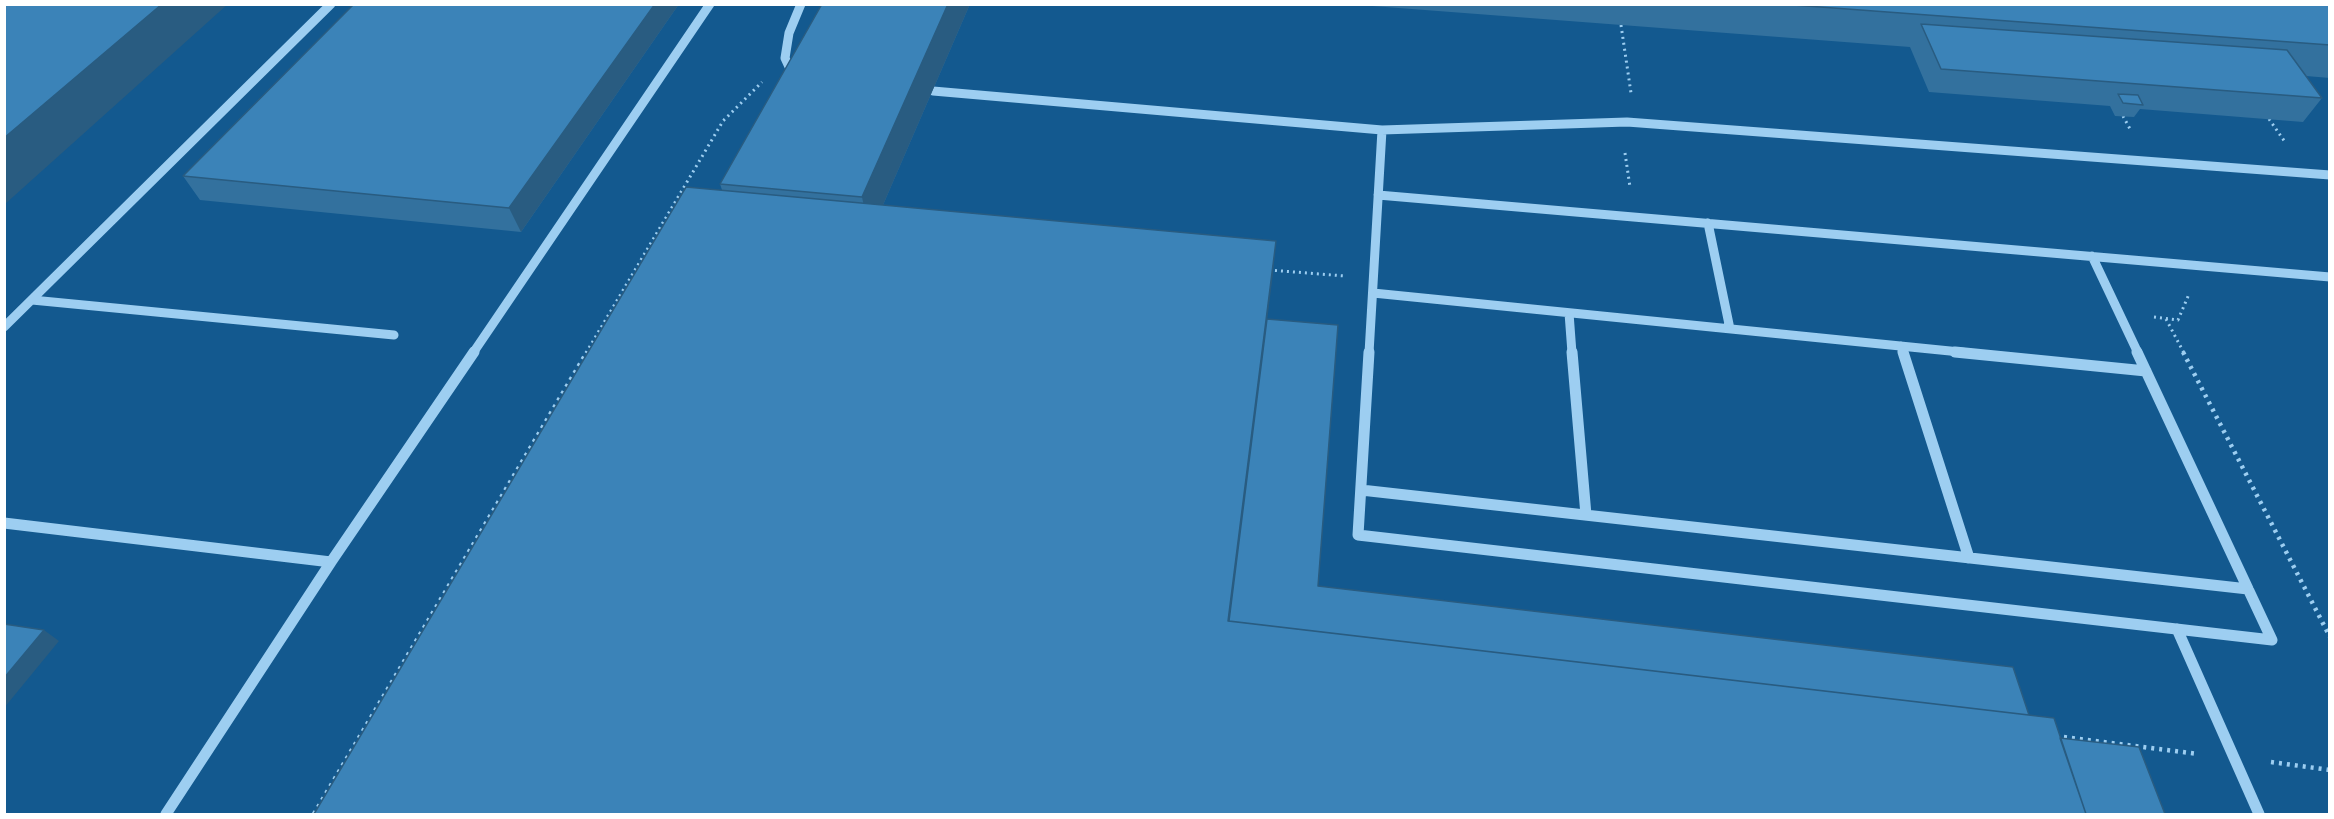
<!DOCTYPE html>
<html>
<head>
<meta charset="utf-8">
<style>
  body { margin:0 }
  #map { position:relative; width:2334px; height:819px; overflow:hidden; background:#13598f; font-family:"Asap Condensed",sans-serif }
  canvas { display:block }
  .frame { position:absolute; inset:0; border:6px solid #fff; pointer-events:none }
</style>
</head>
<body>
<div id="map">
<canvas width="2334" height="819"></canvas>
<div class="frame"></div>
</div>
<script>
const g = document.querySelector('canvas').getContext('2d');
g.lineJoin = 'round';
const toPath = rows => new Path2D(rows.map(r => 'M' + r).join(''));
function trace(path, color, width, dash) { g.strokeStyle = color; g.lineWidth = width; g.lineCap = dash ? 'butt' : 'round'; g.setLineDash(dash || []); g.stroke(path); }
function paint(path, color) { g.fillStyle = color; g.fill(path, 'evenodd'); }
const pathFar1 = toPath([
  [1621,25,1631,93],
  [2123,116,2130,129],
  [2269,119,2285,142],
  [1625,153,1630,187],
  [1269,270,1345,276],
  [2154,317,2178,320,2189,294],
  [2166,319,2184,353],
  [586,353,723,121,762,82]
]);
const path = toPath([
  [2183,352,2330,637],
  [2056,736,2198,754],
  [2271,762,2330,770],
  [314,814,587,352]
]);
const minorFar1 = toPath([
  [798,74,791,71,785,58,789,33,801,4],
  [933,91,1382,130,1627,122,2330,175],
  [1378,195,2330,277],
  [1708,223,1730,329],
  [2092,256,2138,353],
  [1373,293,1970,353],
  [32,300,394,335],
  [1569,313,1572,353],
  [4,327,331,4],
  [1901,346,1903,353],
  [473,353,710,4],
  [1369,353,1382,130]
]);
const minor = toPath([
  [1369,352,1358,535,2272,640,2137,352],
  [1572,352,1586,515],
  [1903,352,1969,558],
  [1955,352,2146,371],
  [1361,490,2248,589],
  [4,523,331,562,474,352],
  [2177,629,2259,814],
  [166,814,331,562]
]);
const wall = toPath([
  [679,4,521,232,200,200,183,176],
  [970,4,883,205,1273,273,314,814,722,190,720,184],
  [1346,4,2330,4,2330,78,2306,76,2322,98,2303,122,2140,109,2134,117,2115,116,2110,106,1929,92,1910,47]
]);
const shadedWall = toPath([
  [162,4,228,4,4,205,4,138],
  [655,4,679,4,521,232,509,208],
  [948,4,970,4,870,235,862,197],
  [1276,241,1273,273,1228,639,1228,621],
  [44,630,59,641,4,708,4,678]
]);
const building = toPath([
  [4,4,162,4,4,138,4,4],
  [354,4,655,4,509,208,183,176,354,4],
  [822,4,948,4,862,197,720,184,822,4],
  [1780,4,2330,4,2330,45,1780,4],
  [1921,24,2287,50,2322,98,1941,69,1921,24],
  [2118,94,2138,95,2143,105,2123,103,2118,94],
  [686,187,1276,241,1228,621,2054,718,2086,814,314,814,686,187],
  [1267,319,1338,325,1318,586,2013,667,2029,715,1229,621,1267,319],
  [4,624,44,630,4,678,4,624],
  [2060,738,2139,747,2165,814,2086,814,2060,738]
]);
trace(pathFar1, '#9dcef1', 3, [2, 4]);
trace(path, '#9dcef1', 4.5, [3, 5]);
trace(minorFar1, '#9dcef1', 9);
trace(minor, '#9dcef1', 11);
paint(wall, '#33719e');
paint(shadedWall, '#295c81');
paint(building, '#3b83b8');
trace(building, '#295c81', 1.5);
</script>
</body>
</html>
